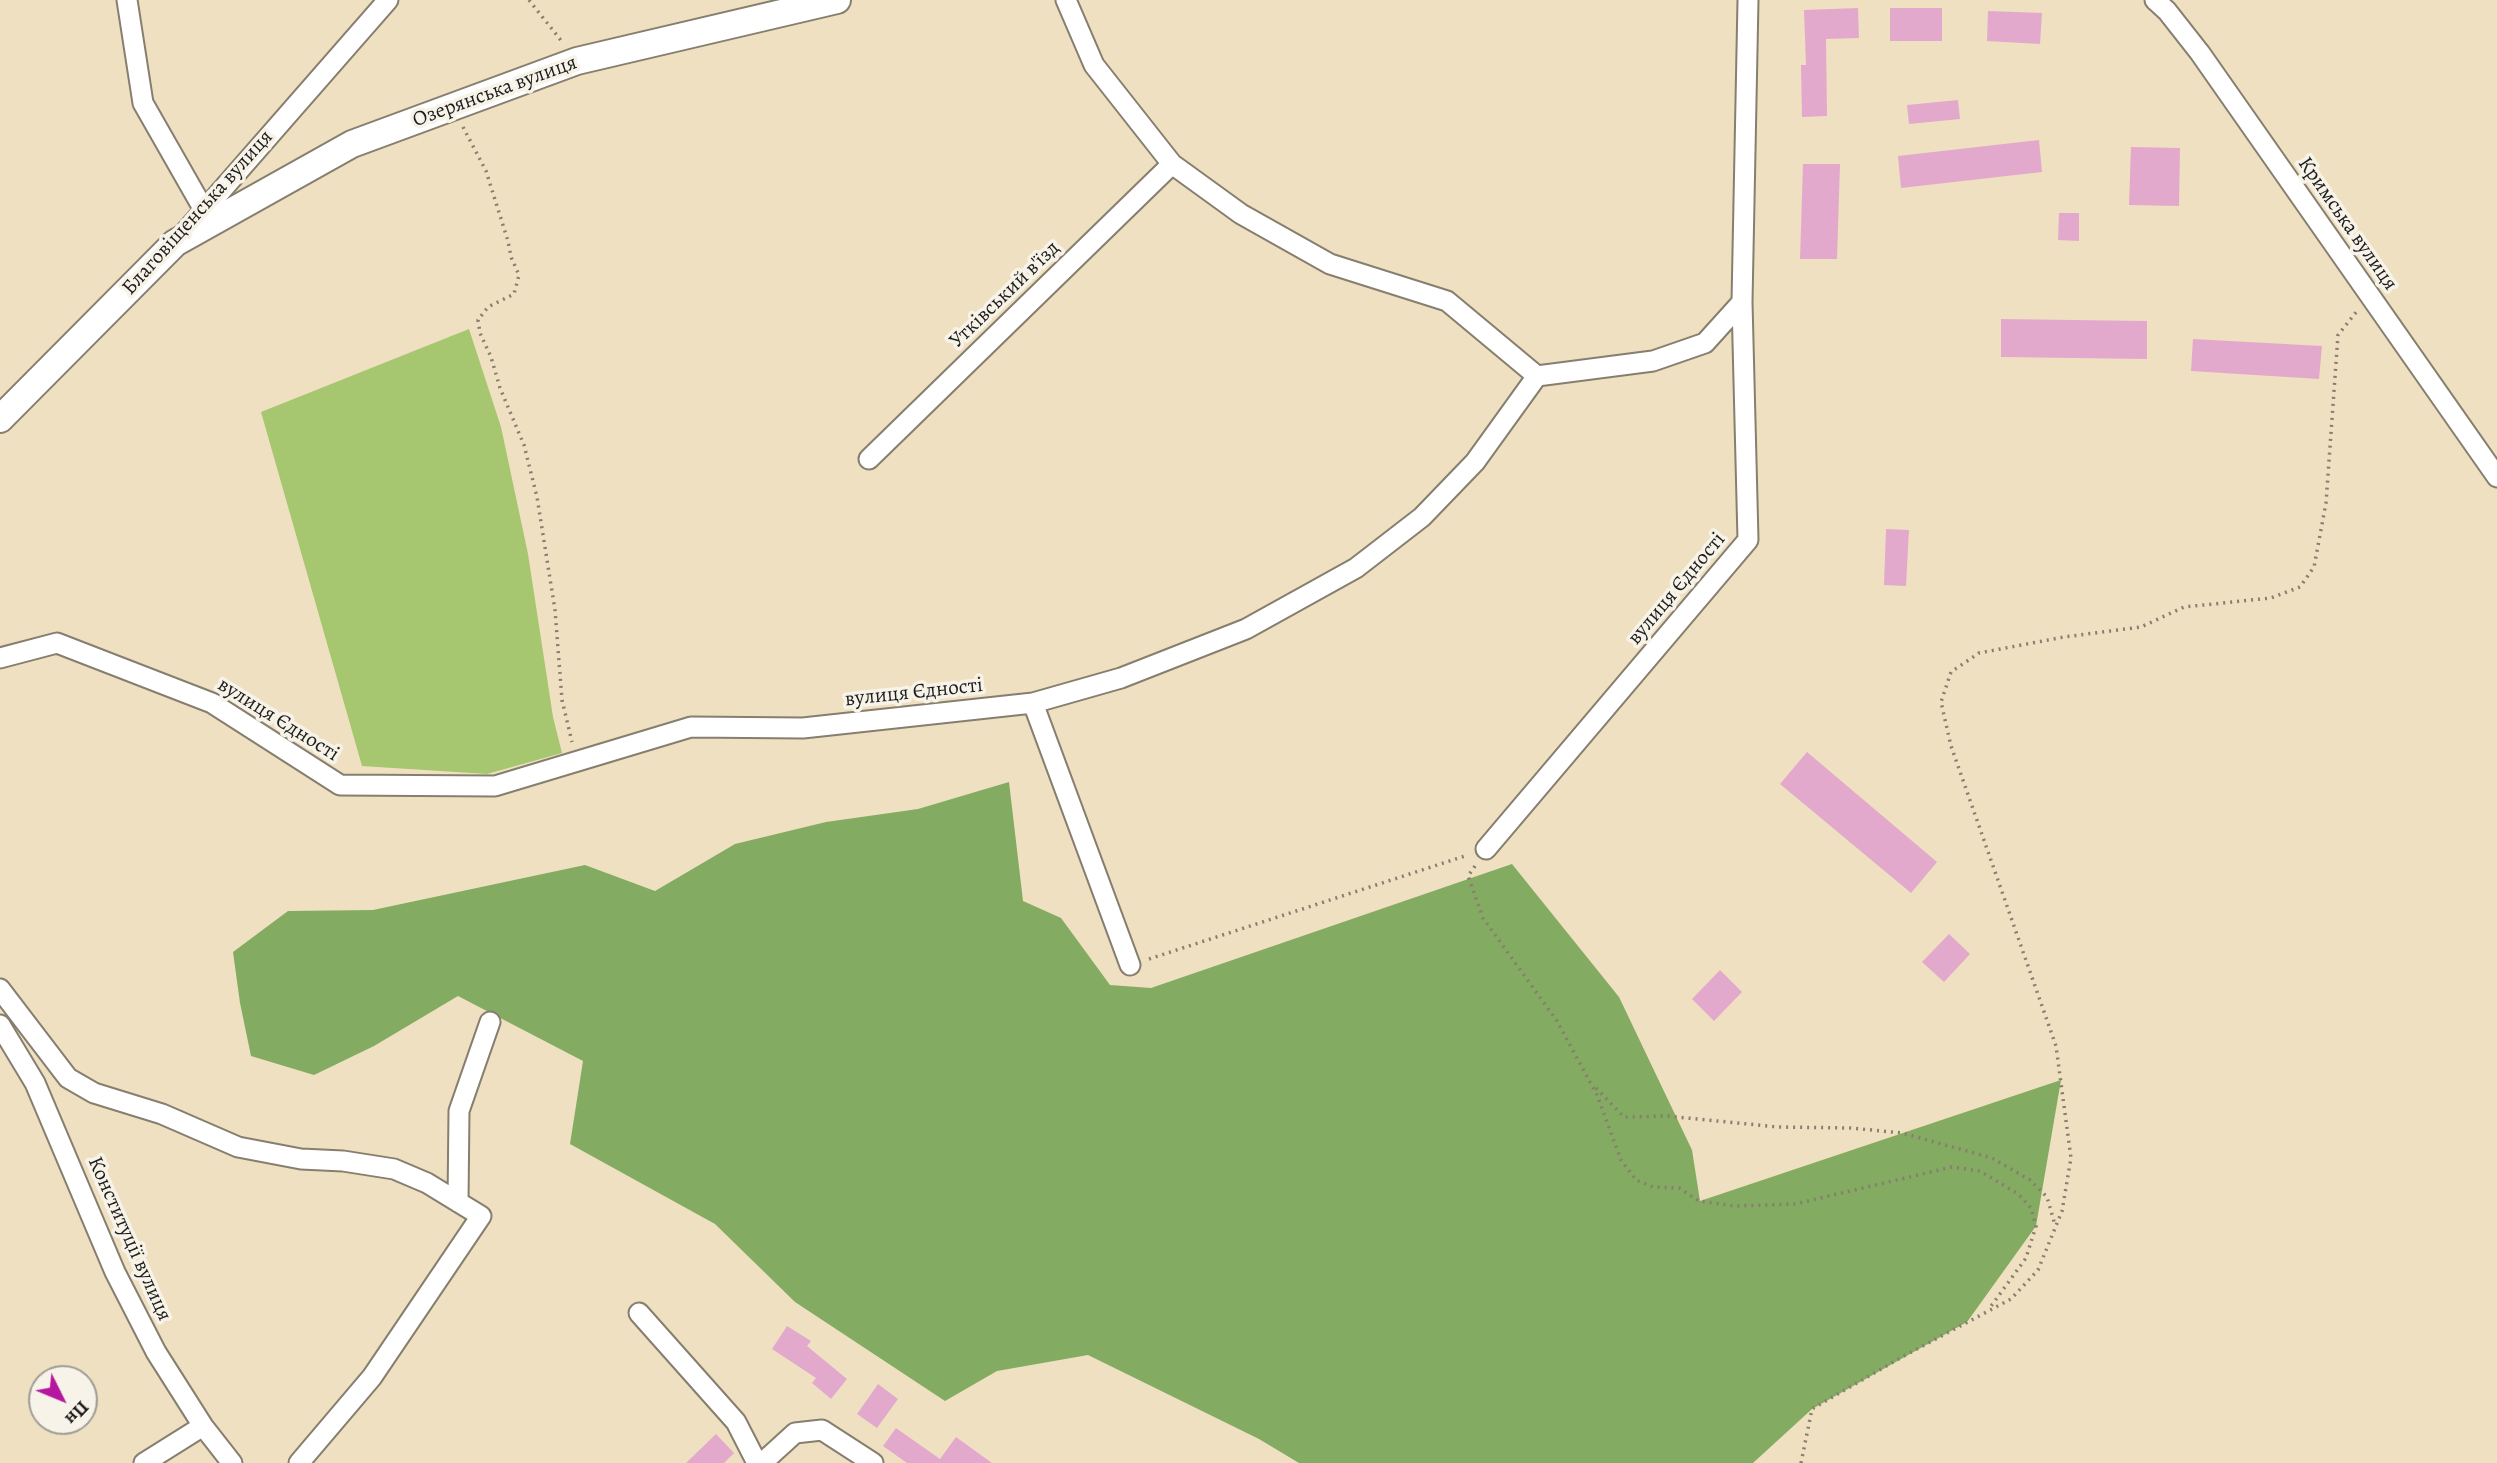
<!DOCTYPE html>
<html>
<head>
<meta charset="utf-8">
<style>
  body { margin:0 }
  #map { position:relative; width:2497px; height:1463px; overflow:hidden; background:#efe0c1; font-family:Alegreya,serif }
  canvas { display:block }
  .north { position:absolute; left:28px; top:1365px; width:70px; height:70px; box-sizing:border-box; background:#f7f3e8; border:2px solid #9f9d96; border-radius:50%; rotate:133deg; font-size:19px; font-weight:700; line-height:28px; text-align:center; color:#1c1c1c }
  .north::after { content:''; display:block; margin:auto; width:24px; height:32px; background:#b5179e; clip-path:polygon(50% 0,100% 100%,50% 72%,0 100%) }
</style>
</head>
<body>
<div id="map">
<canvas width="2497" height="1463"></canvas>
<div class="north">Пн</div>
</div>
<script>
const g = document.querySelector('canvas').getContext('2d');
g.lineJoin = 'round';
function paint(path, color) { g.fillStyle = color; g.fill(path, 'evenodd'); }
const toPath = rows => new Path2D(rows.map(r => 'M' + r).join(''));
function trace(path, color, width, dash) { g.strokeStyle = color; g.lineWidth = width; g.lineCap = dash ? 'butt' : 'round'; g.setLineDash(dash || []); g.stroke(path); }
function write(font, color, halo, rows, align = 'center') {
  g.font = font + ' Alegreya,serif'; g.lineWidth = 7; g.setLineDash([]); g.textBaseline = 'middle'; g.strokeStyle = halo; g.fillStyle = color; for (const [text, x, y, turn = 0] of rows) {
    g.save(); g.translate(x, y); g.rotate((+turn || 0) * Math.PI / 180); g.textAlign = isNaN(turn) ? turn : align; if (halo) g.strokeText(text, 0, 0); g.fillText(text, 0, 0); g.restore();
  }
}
const green = toPath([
  [469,329,501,427,528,554,553,717,562,753,487,774,362,766,261,412]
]);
const forest = toPath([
  [1009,782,1023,901,1061,918,1110,985,1151,988,1512,864,1619,997,1692,1150,1700,1201,2061,1080,2036,1226,1967,1322,1812,1409,1753,1463,1299,1463,1259,1439,1088,1355,997,1371,945,1401,795,1302,715,1224,570,1144,583,1061,458,996,374,1046,314,1075,251,1056,240,1003,233,952,288,911,373,910,585,865,655,891,735,844,826,822,918,809]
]);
const building = toPath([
  [1858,8,1859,38,1826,39,1827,116,1802,117,1801,65,1806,65,1804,10],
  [1890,8,1942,8,1942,41,1890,41],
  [1988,11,2042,13,2040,44,1987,41],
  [1958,100,1960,119,1909,124,1907,105],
  [2039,140,2042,172,1901,188,1898,156],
  [2131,147,2180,148,2179,206,2129,205],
  [1803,164,1840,164,1837,259,1800,259],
  [2059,213,2079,213,2079,241,2058,240],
  [2001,319,2147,321,2147,359,2001,357],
  [2193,339,2322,346,2319,379,2191,371],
  [1886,529,1909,530,1906,586,1884,585],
  [1807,752,1937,862,1911,893,1780,784],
  [1949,934,1970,954,1944,982,1922,962],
  [1720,970,1742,992,1714,1021,1692,999],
  [787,1326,811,1341,807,1346,847,1379,831,1399,812,1383,816,1378,772,1349],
  [878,1384,898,1399,877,1428,857,1414],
  [896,1428,940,1459,956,1437,992,1463,907,1463,883,1446],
  [716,1434,734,1453,724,1463,686,1463]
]);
const path = toPath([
  [529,0,563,43],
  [463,127,486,171,508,241,511,257,519,275,514,294,488,307,478,320,480,333,491,357,500,388,524,445,537,497,555,610,562,700,572,742],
  [1475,866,1468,876,1483,918,1557,1021,1597,1095,1621,1160,1636,1180,1653,1187,1679,1188,1699,1201,1735,1206,1795,1204,1952,1167,1980,1171,2018,1194,2031,1208,2036,1226,2026,1258,1989,1309],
  [1149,959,1468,855],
  [1596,1088,1624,1117,1667,1116,1778,1127,1851,1128,1902,1133,1992,1158,2030,1180,2047,1197,2055,1225],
  [1801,1463,1812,1409,1902,1357,2011,1299,2038,1270,2062,1211,2071,1158,2056,1046,1951,746,1941,702,1951,672,1979,653,2064,637,2141,627,2184,607,2271,598,2300,587,2314,567,2326,503,2338,335,2357,311]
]);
const street = toPath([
  [127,0,143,103,204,210],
  [1066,0,1094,65,1172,164,1241,214,1330,264,1447,301,1537,376],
  [2155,0,2167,11,2200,53,2497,477],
  [186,231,388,0],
  [869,459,1172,164],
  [0,658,57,643,212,703,340,785,495,786,691,727,803,728,1033,703,1121,678,1246,629,1356,568,1422,517,1475,462,1537,376,1653,361,1705,343,1742,302],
  [1033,703,1130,965],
  [1486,849,1748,540,1742,302,1748,0],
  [0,989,68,1078,94,1093,162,1114,238,1147,301,1159,343,1161,394,1169,427,1183,481,1216,372,1377,299,1463],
  [0,1025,35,1083,115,1272,156,1352,203,1426,232,1463],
  [458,1202,459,1111,490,1022],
  [639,1313,736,1422,757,1463],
  [144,1463,203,1426],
  [762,1463,795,1433,822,1430,873,1463]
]);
const secondary = toPath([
  [0,419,175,243,352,144,577,61,837,0]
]);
const streetNames = [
  ["Озерянська вулиця",495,92,-20],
  ["Благовіщенська вулиця",198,213,-48],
  ["Кримська вулиця",2347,224,55],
  ["Утківський в'їзд",1005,295,-44],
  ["вулиця Єдності",1677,589,-50],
  ["вулиця Єдності",914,693,-6],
  ["вулиця Єдності",278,720,32],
  ["Конституції вулиця",129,1239,66]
];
paint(green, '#a6c66f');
paint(forest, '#84ab62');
paint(building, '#e3a9cc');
trace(street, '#867e6e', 23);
trace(secondary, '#867e6e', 30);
trace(path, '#867e6e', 3.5, [2, 5]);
trace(street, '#fff', 19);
trace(secondary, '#fff', 26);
write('21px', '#1c1c1c', '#f7f3e8', streetNames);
</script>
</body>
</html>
